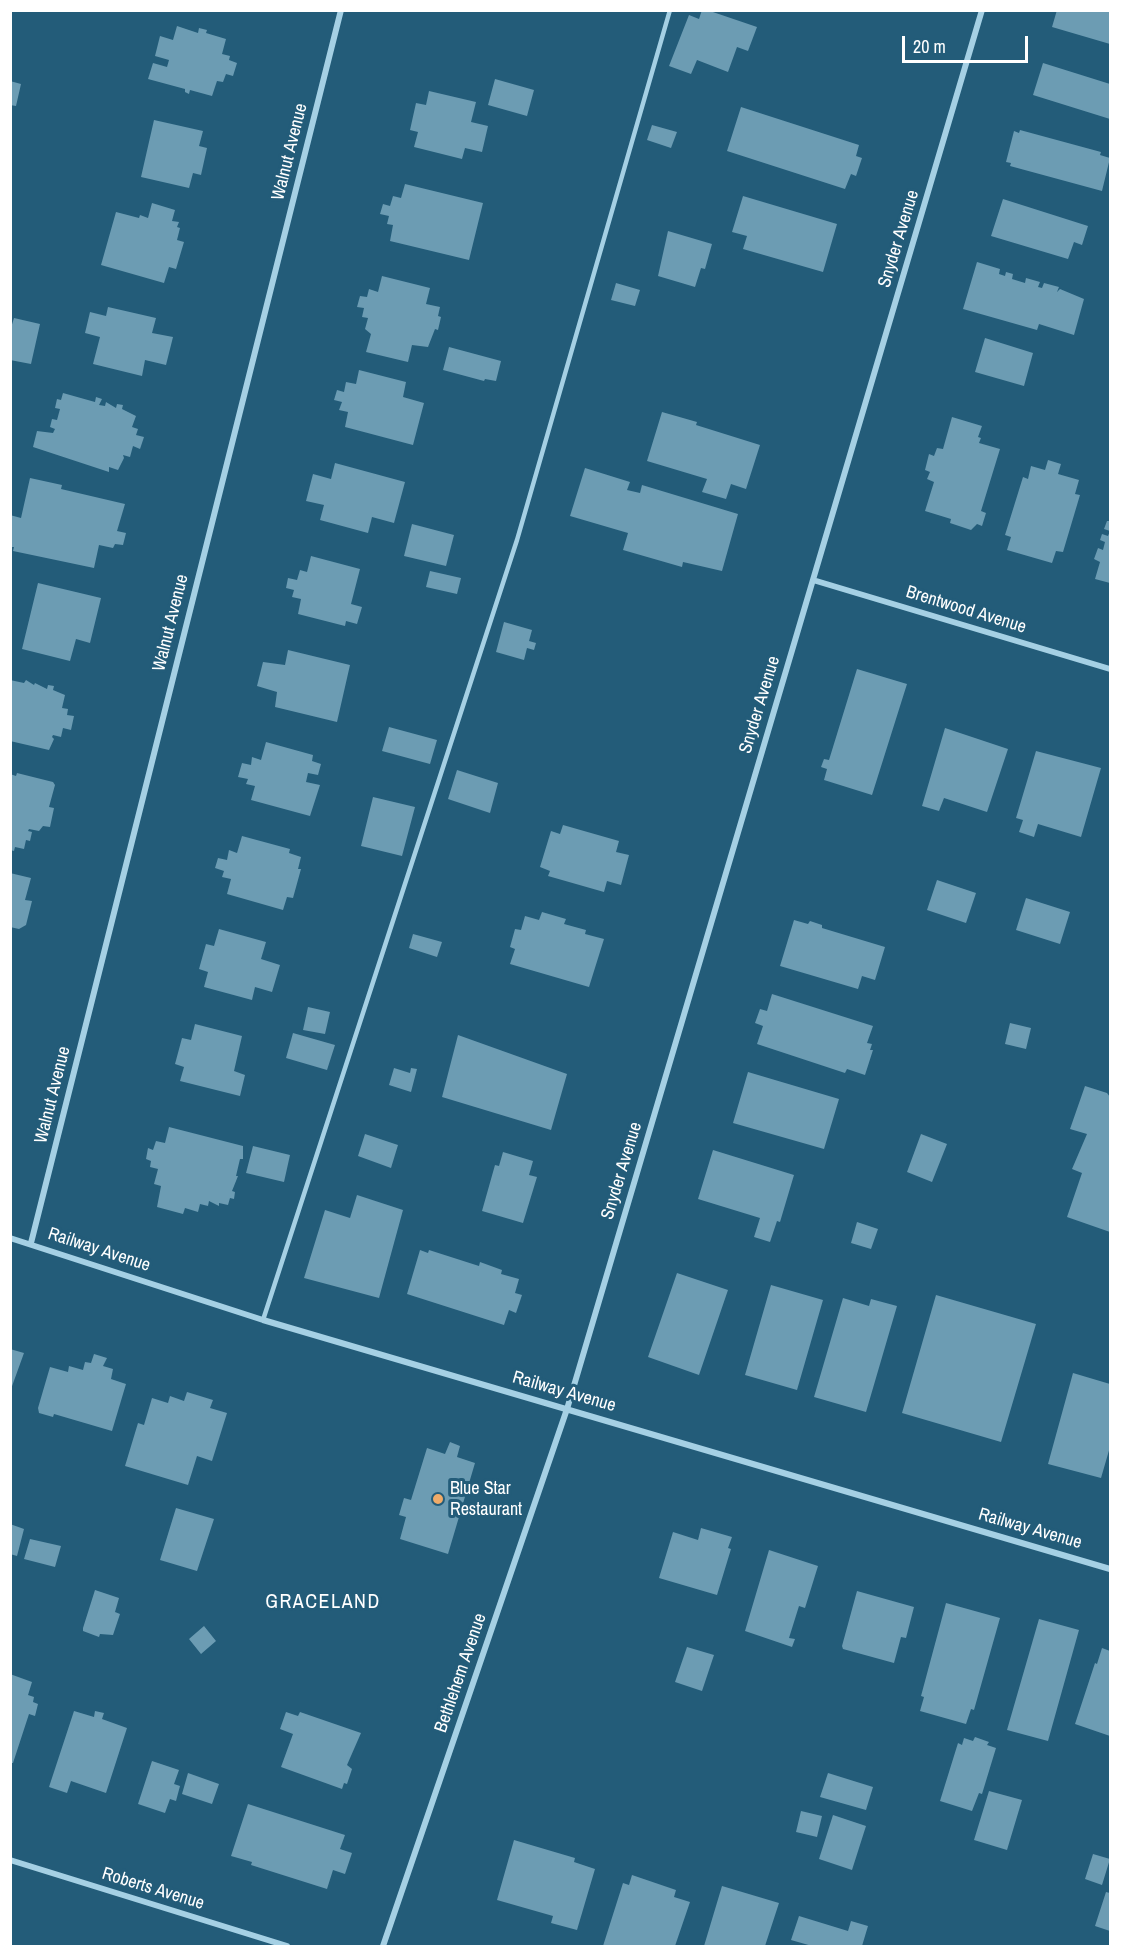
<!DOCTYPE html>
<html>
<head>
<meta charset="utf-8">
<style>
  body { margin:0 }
  #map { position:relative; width:1121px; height:1957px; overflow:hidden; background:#235c79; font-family:"Archivo Narrow",sans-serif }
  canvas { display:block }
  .frame { position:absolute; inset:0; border:12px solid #fff; pointer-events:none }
  .scale { position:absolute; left:902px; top:36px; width:126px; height:27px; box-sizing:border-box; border:3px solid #fff; border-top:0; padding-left:8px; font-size:18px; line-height:21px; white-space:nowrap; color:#fff; -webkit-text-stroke:4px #235c79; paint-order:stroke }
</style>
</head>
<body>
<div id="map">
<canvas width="1121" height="1957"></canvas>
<div class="frame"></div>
<div class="scale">20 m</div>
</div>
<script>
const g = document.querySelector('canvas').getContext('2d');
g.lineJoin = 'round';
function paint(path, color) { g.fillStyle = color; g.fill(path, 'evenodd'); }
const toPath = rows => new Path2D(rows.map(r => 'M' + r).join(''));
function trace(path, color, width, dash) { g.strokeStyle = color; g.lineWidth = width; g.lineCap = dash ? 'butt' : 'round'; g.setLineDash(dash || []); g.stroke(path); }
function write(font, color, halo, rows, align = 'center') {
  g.font = font + ' "Archivo Narrow",sans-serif'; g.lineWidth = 6; g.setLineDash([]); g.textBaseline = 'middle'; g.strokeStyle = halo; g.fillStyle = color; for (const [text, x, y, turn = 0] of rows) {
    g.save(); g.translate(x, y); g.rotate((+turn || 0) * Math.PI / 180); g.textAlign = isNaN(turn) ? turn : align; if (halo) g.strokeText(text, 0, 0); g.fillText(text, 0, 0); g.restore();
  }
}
const building = toPath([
  [702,10,707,10,757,27,748,51,737,47,728,72,697,60,691,74,669,66,689,15,699,19],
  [1057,10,1110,10,1110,44,1052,27],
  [177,26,198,33,199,28,207,30,206,33,226,39,222,54,230,56,229,60,237,63,233,76,226,74,223,82,217,81,212,96,190,90,189,94,185,92,185,89,148,79,153,63,167,67,169,60,155,56,160,36,173,40],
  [1043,63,1110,84,1110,119,1033,95],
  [495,79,534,90,527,116,488,105],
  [10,81,21,84,16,106,10,105],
  [429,91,476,102,471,122,488,126,482,152,465,148,462,159,414,147,418,132,410,130,416,103,426,105],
  [741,107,859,145,856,156,862,158,856,176,851,174,845,189,727,151],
  [154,120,203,131,199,146,207,148,201,175,193,173,189,188,141,177],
  [652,125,677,132,671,148,647,140],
  [1020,130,1101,152,1100,155,1110,158,1102,191,1010,166,1011,163,1006,162,1014,131,1019,133],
  [405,184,483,203,469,260,390,241,393,225,387,224,389,216,380,214,383,204,390,206,393,196,401,198],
  [743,196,837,224,823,272,743,249,747,236,732,232],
  [1003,199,1088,226,1082,245,1074,242,1068,259,991,236],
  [152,203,175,210,172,221,179,222,177,227,180,228,177,240,184,242,176,269,169,267,164,283,101,265,116,212,139,218,140,215,148,218],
  [668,231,712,244,705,269,701,268,695,287,658,276],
  [977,262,1000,269,999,274,1005,276,1006,272,1013,274,1012,279,1025,283,1026,278,1040,282,1038,287,1042,288,1044,283,1059,287,1057,292,1060,289,1084,299,1074,335,1039,324,1037,330,963,309],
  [382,276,430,288,426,304,440,307,438,316,441,317,438,330,435,329,428,347,412,345,408,362,366,352,371,334,365,329,368,318,362,317,364,308,357,307,360,296,367,297,369,289,378,292],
  [616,283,640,290,635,306,611,300],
  [108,307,156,318,152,333,173,337,166,365,145,360,142,376,93,364,100,337,85,333,90,312,106,316],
  [14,318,40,324,31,364,10,360,10,331],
  [985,338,1033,353,1024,386,975,372],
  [449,347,501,361,496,381,485,379,484,381,443,370],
  [359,370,406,382,403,397,424,403,413,445,345,427,348,412,339,410,342,402,334,400,337,390,344,392,346,382,356,384],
  [63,393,95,402,96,397,102,399,99,405,105,406,106,402,116,408,117,404,123,405,122,409,136,416,132,427,138,429,136,435,144,437,140,449,133,446,130,457,123,455,124,458,118,470,109,467,109,472,33,447,37,431,53,433,55,429,50,427,52,419,57,420,60,409,55,408,57,399,61,400],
  [662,412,697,422,696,425,760,445,746,489,731,484,726,499,702,492,707,479,647,461],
  [952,417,982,426,978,437,981,438,979,443,1000,449,981,511,986,513,982,526,977,524,971,530,950,523,951,519,925,511,934,482,927,479,930,472,925,470,929,454,934,456,937,448,943,449],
  [1048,460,1061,464,1058,474,1079,480,1075,494,1080,495,1063,552,1056,551,1052,563,1007,550,1011,537,1005,535,1023,477,1028,479,1031,466,1045,470],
  [335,463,405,482,394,523,372,517,368,533,320,520,324,505,306,501,313,474,331,479],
  [585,468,630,482,627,490,640,493,642,485,738,514,722,571,683,562,682,567,623,550,628,533,570,516],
  [30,478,62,485,61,489,125,504,117,531,126,533,123,545,115,544,113,548,99,545,94,568,13,551,14,547,10,547,10,515,21,518],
  [1107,521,1110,521,1110,583,1095,579,1100,562,1094,559,1098,548,1103,550,1105,542,1100,540,1102,534,1108,536,1110,531,1104,529],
  [412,524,454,535,446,566,404,556],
  [311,556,360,569,351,604,362,607,357,624,346,621,345,626,298,614,301,599,292,597,294,590,286,588,288,578,297,580,300,570,307,572],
  [430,571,461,578,457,594,426,587],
  [38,583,101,598,90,643,76,639,70,661,22,649],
  [504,622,532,630,529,641,536,643,534,650,527,648,524,660,496,652],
  [288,650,350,665,337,722,275,707,277,692,257,686,263,662,285,665],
  [857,669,907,684,872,795,824,780,827,769,821,767,824,759,829,760],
  [10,680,24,683,26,680,34,685,35,683,47,689,48,685,54,686,53,690,65,695,62,708,68,709,67,715,74,716,71,730,63,728,61,737,53,735,52,737,54,739,49,750,10,741],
  [389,727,437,740,430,764,382,751],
  [945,728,1008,749,987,812,944,798,939,811,922,806],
  [266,742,313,755,312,761,321,764,318,775,308,773,306,782,320,785,310,816,251,800,255,786,246,784,248,779,238,777,242,763,251,765,252,757,261,760],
  [1036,751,1101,768,1081,837,1038,824,1034,837,1019,832,1023,820,1016,818],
  [457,770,498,783,490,813,448,799],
  [17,773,53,782,55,785,49,807,54,808,50,827,43,826,39,831,29,829,28,831,32,832,30,841,26,840,24,849,15,847,14,851,10,850,10,774,16,776],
  [373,797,415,807,402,856,361,846],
  [563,825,619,841,616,852,629,855,621,885,607,881,604,892,548,876,550,871,540,867,551,831,560,834],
  [242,836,290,849,289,853,301,857,298,869,301,869,293,898,287,897,283,910,227,894,231,879,222,877,224,871,215,868,218,858,227,860,229,850,237,853],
  [10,873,31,878,25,900,32,901,26,925,19,929,10,927],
  [937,880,976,893,966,923,927,910],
  [1026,898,1070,912,1060,944,1016,930],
  [542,912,566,919,564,924,586,930,585,934,604,939,589,987,510,964,515,949,510,947,515,929,521,930,525,916,539,920],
  [794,920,808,924,810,921,822,925,822,928,885,947,875,980,862,976,858,989,780,966],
  [219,929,266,942,261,959,280,965,272,992,255,987,252,1000,204,987,208,972,199,969,206,944,214,946],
  [413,934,442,942,437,957,409,948],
  [772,994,873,1026,867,1043,872,1044,870,1050,873,1050,865,1075,847,1069,845,1073,757,1044,763,1026,755,1023,760,1009,767,1011],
  [308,1007,330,1012,325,1034,303,1030],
  [1010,1023,1031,1028,1026,1049,1005,1044],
  [195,1024,242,1036,234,1071,245,1075,240,1096,180,1081,184,1067,175,1064,182,1038,191,1040],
  [293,1033,335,1045,327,1070,286,1058],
  [458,1035,567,1074,551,1130,442,1097],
  [394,1068,410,1073,411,1068,417,1069,411,1092,389,1085],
  [748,1072,839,1099,824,1149,733,1123],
  [1085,1086,1107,1093,1110,1097,1110,1232,1067,1217,1082,1173,1072,1169,1087,1134,1070,1129],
  [169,1127,243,1146,243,1159,240,1159,236,1176,238,1176,232,1191,235,1192,234,1199,230,1198,228,1205,219,1203,219,1206,209,1201,208,1206,200,1204,198,1212,185,1208,183,1214,157,1207,161,1186,154,1184,158,1169,150,1167,151,1161,146,1159,148,1148,153,1150,156,1141,165,1143],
  [365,1134,398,1145,391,1168,358,1156],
  [921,1134,947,1144,932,1182,907,1172],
  [253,1146,290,1155,284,1182,246,1173],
  [713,1150,794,1175,780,1222,777,1221,770,1242,754,1237,760,1218,698,1199],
  [503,1152,533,1161,529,1175,537,1177,523,1223,482,1211,495,1165,499,1166],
  [357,1195,403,1210,379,1298,304,1278,325,1210,350,1218],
  [857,1222,878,1229,871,1249,851,1243],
  [420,1250,428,1253,429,1250,479,1266,480,1262,502,1270,501,1274,519,1279,515,1293,522,1295,516,1313,509,1310,504,1325,407,1294],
  [677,1273,728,1290,699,1375,648,1357],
  [771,1285,823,1300,797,1390,745,1375],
  [936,1295,1036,1324,1001,1442,902,1413],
  [843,1298,869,1306,871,1299,897,1306,866,1412,814,1397],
  [10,1349,24,1353,11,1389,10,1389],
  [94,1354,107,1358,103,1366,113,1369,111,1379,126,1384,112,1431,54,1414,53,1417,39,1413,38,1408,50,1367,68,1372,69,1366,83,1370,85,1362,91,1363],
  [1073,1373,1110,1384,1110,1447,1101,1478,1048,1464],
  [187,1392,213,1400,210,1408,227,1413,212,1461,197,1456,188,1485,125,1466,138,1423,144,1425,152,1398,168,1403,170,1396,184,1401],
  [450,1442,460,1446,457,1457,475,1463,448,1554,400,1539,406,1517,399,1515,404,1498,411,1500,427,1448,445,1454],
  [176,1508,214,1519,197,1571,160,1560],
  [10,1524,24,1529,17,1556,10,1554],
  [701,1528,732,1537,728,1548,731,1549,717,1595,659,1578,673,1532,698,1540],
  [30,1539,61,1546,55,1567,24,1559],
  [769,1550,818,1566,805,1608,799,1606,789,1638,795,1639,792,1647,745,1631],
  [95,1590,119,1598,115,1612,120,1614,113,1635,100,1634,99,1637,83,1631,83,1628],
  [857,1591,914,1607,906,1638,901,1637,894,1663,843,1649,842,1646],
  [946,1603,1000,1618,974,1710,971,1709,966,1724,920,1711,924,1697,921,1696],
  [1039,1619,1079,1630,1048,1741,1007,1730],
  [204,1626,216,1641,201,1654,189,1639],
  [687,1647,714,1655,702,1691,675,1682],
  [1102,1648,1110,1651,1110,1736,1075,1724,1095,1663,1097,1664],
  [10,1674,32,1682,28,1695,34,1697,33,1702,38,1704,35,1716,29,1714,13,1763,10,1763],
  [74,1711,94,1717,95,1711,104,1713,102,1719,127,1728,106,1793,71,1781,67,1793,49,1787],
  [286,1712,298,1716,300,1712,361,1733,347,1765,352,1769,347,1784,344,1783,342,1789,281,1767,293,1734,280,1729],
  [975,1737,989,1742,987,1745,996,1748,982,1794,979,1793,972,1811,940,1801,958,1743,962,1745,964,1738,973,1741],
  [152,1761,179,1770,174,1784,180,1786,176,1801,170,1799,165,1813,138,1804],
  [188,1773,219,1784,212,1804,182,1794],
  [828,1773,873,1787,866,1810,820,1797],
  [989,1791,1022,1800,1007,1850,974,1840],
  [248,1804,345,1835,340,1849,352,1853,345,1874,333,1870,327,1889,251,1865,252,1862,231,1856],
  [801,1811,822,1816,817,1837,796,1832],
  [833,1815,866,1826,852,1870,819,1859],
  [514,1840,575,1858,574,1862,595,1869,577,1930,551,1923,553,1916,497,1900],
  [1093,1854,1110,1859,1102,1885,1085,1879],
  [632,1875,676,1890,674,1897,690,1902,675,1946,603,1946,623,1883,629,1885],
  [722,1886,779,1903,765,1946,704,1946],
  [1106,1892,1110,1893,1110,1931,1095,1926],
  [799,1916,848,1931,851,1921,868,1926,862,1946,812,1946,791,1940]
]);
const lane = toPath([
  [263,1320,517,540,670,10]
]);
const street = toPath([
  [813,580,1110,669],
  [10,1238,263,1320,1110,1569],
  [31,1243,341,10],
  [10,1860,287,1946],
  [383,1946,567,1409,982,10]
]);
const markers = [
  [438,1499,6,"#efab69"]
];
const streetNames = [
  ["Walnut Avenue",290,152,-76],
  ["Snyder Avenue",899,239,-73],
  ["Brentwood Avenue",966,610,17],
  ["Walnut Avenue",171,623,-76],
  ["Snyder Avenue",760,705,-73],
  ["Walnut Avenue",53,1095,-76],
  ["Snyder Avenue",622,1171,-73],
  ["Railway Avenue",99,1250,18],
  ["Railway Avenue",564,1392,16],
  ["Railway Avenue",1030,1529,16],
  ["Bethlehem Avenue",461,1673,-71],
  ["Roberts Avenue",153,1889,17]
];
const poiNames = [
  ["Blue Star",450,1489],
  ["Restaurant",450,1510]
];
const neighbourhoodNames = [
  ["GRACELAND",323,1603]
];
paint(building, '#6c9cb3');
trace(lane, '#a5d0e4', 4.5);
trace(street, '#a5d0e4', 6);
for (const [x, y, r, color] of markers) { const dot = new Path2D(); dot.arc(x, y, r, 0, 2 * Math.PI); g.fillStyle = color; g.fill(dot); trace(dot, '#235c79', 2); }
write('18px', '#fff', '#235c79', streetNames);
write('18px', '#fff', '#235c79', poiNames, 'left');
g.letterSpacing = '1.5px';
write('20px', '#fff', '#235c79', neighbourhoodNames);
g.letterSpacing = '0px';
</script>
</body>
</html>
